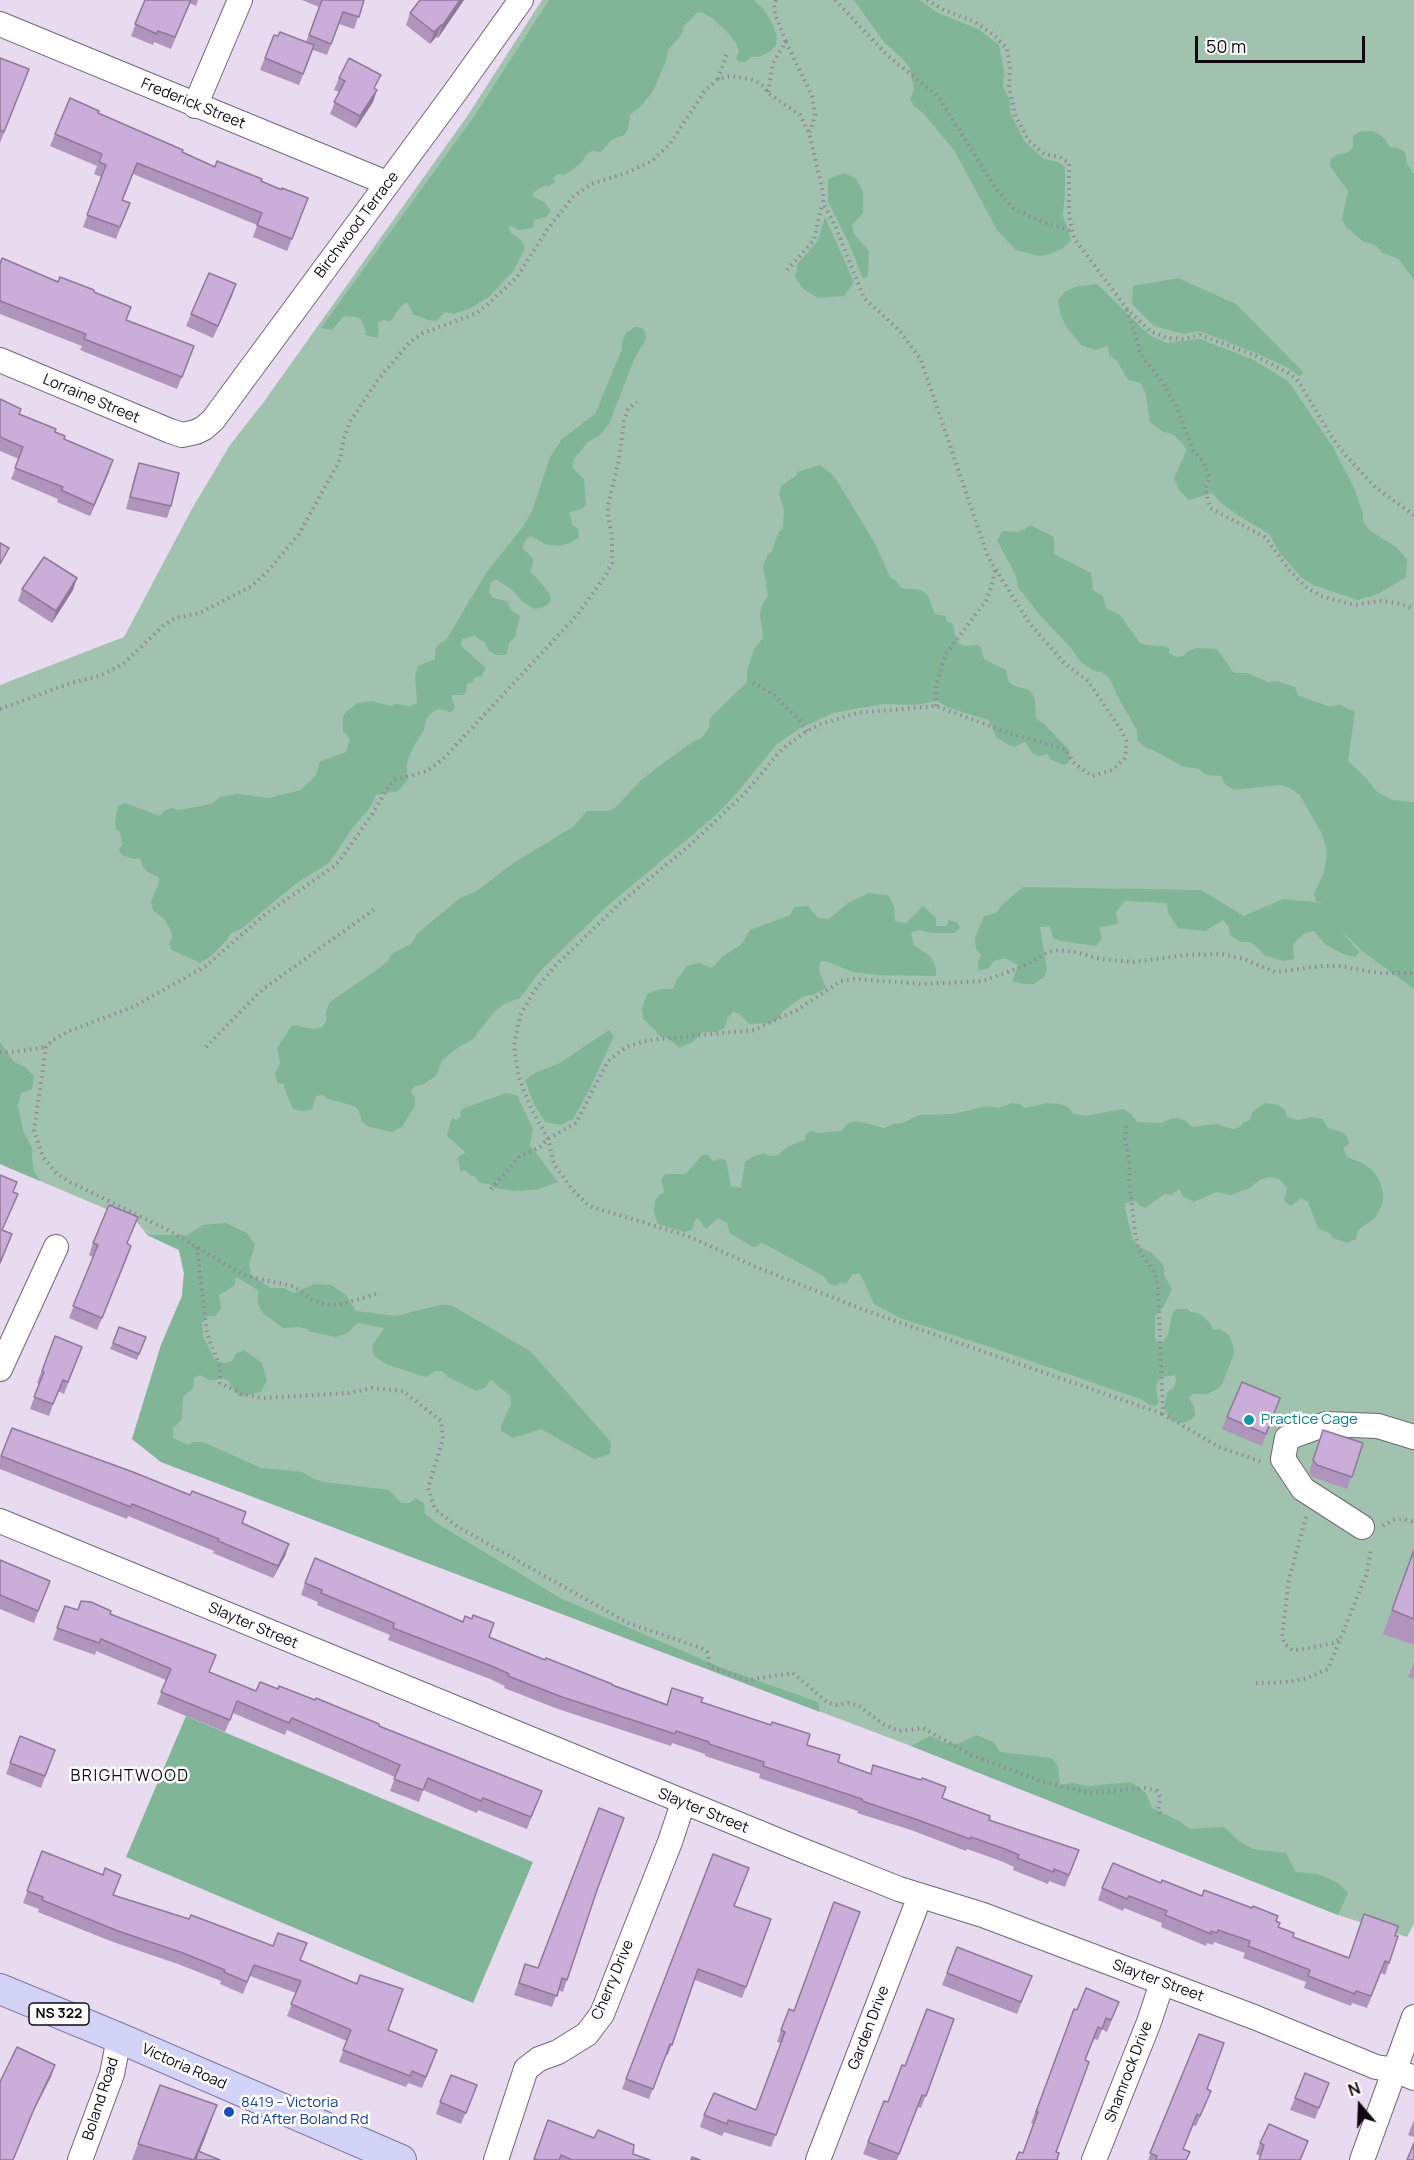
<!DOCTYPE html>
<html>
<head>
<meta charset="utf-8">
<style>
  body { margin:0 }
  #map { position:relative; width:1414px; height:2160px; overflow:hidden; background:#e8daef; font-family:Manrope,sans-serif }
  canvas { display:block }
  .north { position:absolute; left:1330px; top:2076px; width:60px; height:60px; -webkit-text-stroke:4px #fff; paint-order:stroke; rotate:341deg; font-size:16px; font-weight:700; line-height:24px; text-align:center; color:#0f0a11 }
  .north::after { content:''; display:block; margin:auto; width:21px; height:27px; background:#0f0a11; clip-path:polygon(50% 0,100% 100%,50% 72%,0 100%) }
  .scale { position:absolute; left:1195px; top:36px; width:170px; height:27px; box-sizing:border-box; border:3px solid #0f0a11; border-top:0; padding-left:8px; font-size:18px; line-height:21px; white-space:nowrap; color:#0f0a11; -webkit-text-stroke:4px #fff; paint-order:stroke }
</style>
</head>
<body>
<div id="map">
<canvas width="1414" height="2160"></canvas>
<div class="north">N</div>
<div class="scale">50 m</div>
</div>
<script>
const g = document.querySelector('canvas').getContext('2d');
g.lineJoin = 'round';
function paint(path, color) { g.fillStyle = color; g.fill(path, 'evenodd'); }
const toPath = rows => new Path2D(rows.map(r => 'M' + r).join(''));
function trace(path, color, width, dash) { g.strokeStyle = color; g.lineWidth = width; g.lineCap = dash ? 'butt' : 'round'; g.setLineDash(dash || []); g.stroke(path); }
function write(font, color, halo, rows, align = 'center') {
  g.font = font + ' Manrope,sans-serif'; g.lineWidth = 5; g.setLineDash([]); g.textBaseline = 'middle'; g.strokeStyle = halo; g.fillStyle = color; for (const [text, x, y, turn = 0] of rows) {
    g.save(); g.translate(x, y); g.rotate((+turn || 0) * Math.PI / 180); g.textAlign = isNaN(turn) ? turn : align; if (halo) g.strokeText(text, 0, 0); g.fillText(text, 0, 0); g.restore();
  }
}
const green = toPath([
  [542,0,1414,0,1414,1924,1407,1937,1338,1915,911,1746,161,1462,132,1439,161,1345,182,1296,184,1273,179,1250,147,1235,137,1222,0,1164,0,685,124,637,193,507,230,445,263,403,468,115]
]);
const forest = toPath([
  [549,0,754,0,765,11,773,25,777,36,776,45,771,51,759,57,751,57,745,62,740,62,736,59,739,51,736,43,727,32,712,18,702,12,697,13,683,27,682,34,668,50,666,61,653,91,641,106,630,115,628,130,624,135,611,140,601,152,592,151,587,154,580,164,565,175,557,174,553,179,556,182,549,186,544,186,534,192,533,196,545,203,551,211,546,217,534,220,533,228,519,230,511,226,508,228,511,233,521,240,525,248,514,270,489,297,469,309,454,314,445,312,436,321,428,320,413,314,407,302,400,307,390,322,384,320,377,323,379,331,377,338,365,335,366,331,361,319,356,317,344,316,332,330,321,328,473,118],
  [854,0,920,0,936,12,980,30,999,45,1004,71,1003,87,1009,98,1011,114,1025,142,1044,159,1058,162,1065,167,1065,192,1063,215,1071,240,1062,249,1050,254,1039,256,1016,250,997,230,954,150,924,114,914,106,910,99,914,90,910,68,903,59,884,42],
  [1361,131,1373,131,1383,137,1390,147,1398,148,1405,152,1407,164,1414,174,1414,280,1399,259,1383,253,1375,245,1364,242,1346,227,1342,219,1348,191,1330,166,1331,159,1338,154,1346,153,1353,148,1353,136],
  [845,173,856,179,863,192,863,213,852,225,854,234,869,251,868,276,863,279,851,248,828,201,828,179],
  [825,217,854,282,844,296,818,298,803,289,795,277,798,263,818,241],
  [1178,278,1236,304,1303,372,1302,375,1299,376,1288,368,1256,353,1199,331,1184,334,1154,326,1132,304,1133,286],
  [1097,284,1149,335,1167,343,1200,339,1252,359,1288,381,1333,447,1354,488,1363,513,1363,522,1370,531,1396,547,1407,559,1406,577,1378,594,1358,600,1313,585,1302,578,1280,553,1269,534,1236,514,1220,502,1212,493,1189,500,1179,490,1174,478,1187,449,1174,435,1162,431,1150,422,1146,395,1141,383,1128,380,1117,361,1109,355,1108,346,1095,350,1081,345,1066,326,1061,316,1058,300,1064,292,1075,287],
  [636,326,643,329,646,334,645,341,635,357,609,424,600,435,588,442,574,459,572,467,584,479,586,505,582,509,570,512,572,525,578,528,579,537,570,543,560,546,547,545,531,536,526,540,522,547,533,559,533,564,530,571,547,590,551,598,549,603,544,607,535,609,523,602,511,589,495,579,490,584,489,592,493,598,507,601,511,610,520,616,515,637,509,643,507,654,504,655,497,655,489,651,484,642,474,636,462,639,461,646,486,668,482,676,474,678,473,682,467,684,466,692,463,695,451,695,455,708,451,712,438,709,430,714,426,720,424,730,412,749,407,763,407,781,398,791,376,795,369,809,354,826,329,863,298,882,241,929,231,933,226,941,211,956,200,963,172,950,169,944,172,937,171,931,165,920,153,910,151,902,159,883,158,877,148,872,143,867,140,858,134,859,122,855,119,849,122,845,120,832,116,829,115,821,118,806,125,803,160,816,165,810,172,808,179,810,211,804,220,797,238,794,269,798,301,790,315,776,318,769,319,762,346,752,350,739,343,731,343,716,348,710,358,703,372,701,390,706,396,704,410,706,417,703,415,675,418,666,435,659,435,649,439,644,446,640,486,573,524,525,532,511,550,457,562,439,595,414,622,349,622,342,626,333],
  [820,465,833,475,842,489,874,542,890,577,896,580,901,588,922,590,928,596,935,614,946,616,946,621,953,624,956,639,960,644,964,646,978,645,981,648,984,659,1006,670,1009,683,1015,686,1030,690,1035,699,1036,718,1044,724,1069,750,1070,758,1068,763,1064,765,1050,759,1048,754,1039,756,1033,754,1025,742,1014,747,1008,745,996,737,989,720,949,708,937,701,915,705,883,704,833,713,798,729,776,745,736,794,715,816,606,907,542,969,520,998,504,1004,493,1013,473,1039,454,1050,442,1061,436,1076,422,1085,415,1086,410,1092,415,1097,415,1106,402,1127,391,1132,367,1126,362,1121,358,1109,354,1106,328,1099,323,1095,316,1096,312,1110,302,1111,293,1109,284,1087,285,1084,277,1083,275,1074,280,1063,277,1048,292,1025,314,1029,322,1027,326,1022,326,1011,330,1002,378,969,388,961,391,954,411,944,418,933,460,898,477,891,512,864,573,827,587,811,608,811,616,807,641,780,692,742,702,738,709,727,710,718,747,682,747,671,754,649,763,638,760,615,761,607,768,596,763,566,768,555,772,551,778,533,783,528,784,510,779,494,782,485,796,476,797,472],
  [1030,525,1054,537,1054,554,1091,573,1093,590,1103,596,1106,608,1120,615,1139,642,1145,645,1163,646,1169,648,1169,653,1176,657,1184,656,1188,651,1197,648,1217,649,1234,673,1247,673,1268,682,1277,681,1295,687,1298,695,1327,706,1341,705,1355,712,1348,761,1366,778,1377,792,1392,800,1414,802,1414,989,1362,951,1341,930,1359,952,1355,957,1343,954,1325,944,1314,931,1303,934,1293,945,1294,959,1284,961,1266,956,1251,942,1241,942,1230,935,1229,927,1223,920,1205,931,1178,928,1168,913,1167,903,1125,901,1116,912,1118,924,1099,927,1102,938,1096,946,1061,941,1053,938,1050,926,1040,927,1047,970,1044,977,1034,984,1024,984,1012,981,1018,965,1005,958,994,961,989,968,978,971,978,963,981,955,976,949,975,938,984,916,996,913,1003,904,1023,887,1201,890,1244,916,1283,899,1323,903,1316,901,1314,894,1324,872,1327,851,1322,834,1300,795,1290,788,1280,785,1234,790,1225,784,1221,776,1206,775,1199,769,1182,766,1153,750,1146,748,1137,740,1137,730,1119,699,1110,679,1102,672,1093,671,1080,661,1070,647,1038,613,1018,587,1016,576,997,540,1003,531,1017,532,1025,529],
  [868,893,888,895,894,906,895,921,906,923,923,906,936,918,936,926,946,926,949,920,957,922,960,928,954,933,932,933,920,930,911,932,914,945,931,957,936,968,936,976,878,975,853,972,825,961,820,962,819,971,826,988,815,994,802,997,783,1011,778,1019,769,1023,749,1024,740,1014,733,1012,728,1017,724,1028,717,1032,702,1032,694,1041,680,1048,668,1038,661,1037,643,1018,642,1008,647,994,660,989,673,989,677,979,687,966,699,963,712,968,723,956,742,944,750,930,790,915,794,907,808,906,818,918,829,919,848,903],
  [609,1030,614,1036,588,1092,573,1119,560,1125,545,1122,534,1104,525,1080,535,1073,560,1063],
  [0,1042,14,1062,25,1067,34,1076,32,1089,21,1093,18,1105,23,1131,32,1148,33,1169,40,1181,0,1164],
  [506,1093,517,1095,533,1129,530,1145,558,1182,536,1190,512,1191,495,1188,489,1184,480,1183,474,1176,471,1176,465,1170,460,1171,458,1157,465,1153,463,1150,447,1136,451,1120,453,1118,456,1120,461,1116,460,1112,464,1108],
  [1012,1103,1019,1104,1025,1108,1047,1103,1059,1104,1068,1107,1073,1113,1085,1116,1123,1109,1131,1114,1137,1122,1161,1123,1170,1119,1178,1118,1186,1121,1192,1127,1216,1124,1233,1129,1240,1127,1242,1123,1250,1120,1252,1113,1260,1106,1266,1103,1278,1105,1285,1110,1287,1117,1298,1120,1313,1117,1322,1119,1328,1128,1342,1132,1348,1138,1349,1144,1343,1148,1347,1157,1364,1164,1372,1170,1379,1180,1383,1191,1383,1202,1375,1218,1358,1230,1356,1239,1347,1243,1333,1238,1330,1233,1318,1228,1308,1202,1301,1198,1291,1206,1284,1201,1287,1188,1279,1179,1269,1177,1260,1180,1248,1189,1230,1195,1216,1192,1194,1202,1184,1197,1179,1189,1171,1195,1165,1194,1145,1208,1140,1206,1136,1201,1126,1203,1125,1208,1133,1240,1140,1247,1152,1253,1164,1266,1164,1275,1172,1289,1164,1306,1155,1316,1155,1339,1157,1342,1163,1342,1168,1334,1172,1315,1176,1309,1187,1309,1191,1312,1200,1314,1210,1323,1213,1330,1220,1329,1229,1335,1233,1345,1234,1354,1222,1384,1217,1389,1207,1394,1193,1394,1189,1398,1194,1407,1195,1415,1191,1420,1182,1423,1170,1420,1164,1408,1167,1393,1174,1387,1176,1381,1175,1375,1161,1377,1156,1386,1158,1404,1155,1406,1149,1405,1143,1400,990,1347,900,1318,874,1304,860,1273,853,1274,846,1284,841,1282,836,1286,829,1284,825,1277,761,1242,758,1246,753,1247,730,1233,727,1223,718,1218,706,1229,698,1218,694,1221,693,1229,685,1232,658,1224,654,1213,655,1201,659,1195,664,1192,661,1179,665,1174,686,1174,702,1155,708,1155,713,1161,720,1159,726,1160,731,1186,741,1188,745,1162,752,1157,765,1153,768,1156,778,1155,788,1146,805,1140,806,1134,811,1131,818,1133,841,1131,848,1123,858,1121,884,1128,893,1124,903,1123,919,1115,953,1114,987,1106,999,1108],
  [226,1223,247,1233,255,1245,249,1264,251,1275,271,1288,284,1288,294,1293,314,1284,331,1285,346,1295,356,1311,396,1316,439,1305,451,1305,530,1351,611,1442,610,1454,594,1459,541,1429,513,1438,501,1431,501,1425,511,1405,510,1396,491,1380,486,1387,476,1391,448,1377,442,1371,435,1371,426,1377,386,1364,374,1356,372,1346,384,1328,358,1323,347,1333,336,1337,311,1332,307,1329,299,1327,283,1328,263,1313,258,1304,258,1290,236,1277,234,1286,219,1295,221,1308,216,1316,208,1316,202,1323,203,1336,215,1360,224,1363,232,1361,236,1354,244,1350,262,1363,267,1380,261,1392,239,1397,227,1379,209,1380,200,1375,194,1378,194,1387,183,1397,182,1419,173,1428,173,1438,188,1445,193,1442,203,1442,261,1468,302,1472,314,1479,324,1482,389,1490,401,1503,410,1503,415,1498,424,1503,425,1514,438,1524,560,1598,722,1668,818,1702,820,1712,161,1462,132,1439,161,1345,182,1296,184,1273,179,1250,147,1235,187,1235,203,1225],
  [186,1716,533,1862,473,2003,126,1857],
  [976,1735,993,1742,1000,1752,1051,1758,1058,1766,1060,1785,1073,1783,1087,1786,1131,1782,1146,1793,1152,1808,1179,1821,1190,1829,1224,1827,1239,1841,1253,1849,1286,1853,1296,1872,1318,1874,1338,1883,1348,1893,1338,1915,911,1746,930,1736,945,1743,958,1744]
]);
const path = toPath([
  [776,0,774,5,775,14,786,42],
  [835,0,887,55,938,96,996,189,1014,209,1045,223,1072,231],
  [927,0,944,10,975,22,994,35,1007,48,1010,68,1009,87,1015,115,1029,141,1044,154,1060,157,1069,163,1069,217,1074,238,1127,309,1150,331,1167,338,1184,339,1200,335,1254,355,1290,374,1297,379,1331,436,1346,456,1376,488,1414,515],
  [718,79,727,53],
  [768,92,773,63,786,42,812,96,815,115,810,132],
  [787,270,814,240,822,204],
  [1127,310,1141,355,1163,383,1178,410,1193,450,1203,462,1210,479,1205,488,1210,508,1265,537,1290,571,1306,587,1321,596,1354,605,1381,601,1397,603,1414,609],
  [753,683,773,694,800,721,807,731],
  [936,706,936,686,945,655,986,601,993,581,995,570],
  [0,709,71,683,99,676,122,665,164,625,175,618,200,613,252,586,267,572,299,534,340,460,343,441,350,422,377,381,410,342,423,333,477,313,489,303,517,277,547,230,573,197,591,184,626,173,652,161,670,144,704,92,718,79,731,76,754,80,763,86,768,93,800,115,809,133,823,192,823,203,836,228,864,298,899,330,921,360,988,557,1030,624,1065,664,1088,681,1121,730,1126,741,1126,751,1124,759,1112,770,1092,776,1075,764,1065,749,1012,734,936,706,857,713,821,724,807,731,782,749,744,794,690,845,618,905,556,965,534,991,520,1016,514,1045,518,1075,530,1106,548,1139,554,1164,572,1189,589,1206,688,1236,756,1267,867,1311,1163,1414],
  [206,1047,262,990,376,908],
  [0,1052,14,1052,46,1047],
  [1126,1126,1125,1138,1130,1166,1129,1181,1135,1232,1139,1250,1154,1271,1158,1285,1163,1414,1219,1447,1262,1462],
  [491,1189,521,1155,539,1148,548,1139,576,1123,608,1061,626,1047,650,1040,754,1030,797,1010,841,981,854,979,924,984,983,981,1026,965,1048,952,1058,950,1075,952,1101,959,1134,962,1185,955,1222,954,1244,959,1275,972,1322,966,1340,966,1378,973,1414,973],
  [197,1247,207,1334,220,1367,220,1383,242,1394,262,1398,349,1393,372,1388,403,1391,441,1421,443,1439,428,1488,435,1509,458,1527,628,1623,701,1648,707,1652,709,1660,709,1666,746,1680,793,1673,828,1703,837,1705,848,1703,859,1706,883,1724,899,1731,923,1728,971,1755,1044,1782,1090,1793,1145,1788,1157,1791,1160,1797,1158,1811,1163,1817],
  [376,1294,342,1304,326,1305,311,1299,293,1286,259,1279,242,1274,168,1230,70,1182,56,1173,43,1157,34,1131,46,1047,53,1040,69,1031,133,1007,206,966,263,916,333,867,340,860,371,816,390,784,395,780,427,771,443,759,578,614,605,576,612,563,612,535,608,517,608,506,619,459,624,421,628,409,637,402],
  [1306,1517,1289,1579,1282,1637,1285,1644,1292,1650,1299,1650,1333,1643,1341,1638],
  [1383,1526,1393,1520,1403,1519,1414,1522],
  [1256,1683,1289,1682,1307,1678,1328,1669,1367,1573,1371,1548]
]);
const minor = toPath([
  [0,24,377,179,386,186],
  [195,106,240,0],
  [0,360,170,431,182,435,196,432,204,428,213,420,456,91,521,0],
  [0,1369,56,1247],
  [0,1521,799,1849,899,1889,983,1915,1254,2017,1376,2067,1395,2070,1414,2078],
  [1362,1527,1303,1489,1283,1459,1287,1438,1326,1424,1378,1426,1414,1437],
  [80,2160,112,2074,119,2038],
  [496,2160,526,2069,539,2059,558,2052,587,2034,602,2014,670,1842,683,1803],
  [818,2160,920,1896],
  [1094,2160,1149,2022,1162,1983],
  [1362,2160,1414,2017]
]);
const major = toPath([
  [0,1989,119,2038,401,2160]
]);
const wall = toPath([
  [145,0,198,0,196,6,190,3,171,49,154,42,153,45,131,36],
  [302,0,364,0,354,29,339,24,327,55,313,50,299,85,260,70,274,35,306,42,319,7],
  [464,0,438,38,436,37,430,44,406,25,410,13],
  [0,58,29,69,0,143],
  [339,78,376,89,373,102,356,128,330,114,339,92,334,90],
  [98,113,215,167,261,181,282,190,308,198,287,251,253,237,257,225,133,174,123,200,130,203,116,239,83,227,101,177,94,174,97,166,50,146,55,134],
  [0,264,94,292,126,320,194,346,177,389,80,350,82,346,0,314],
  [236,284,213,338,186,326,191,314],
  [0,399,19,414,55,432,109,472,90,516,57,502,58,499,11,479,19,459,0,451],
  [139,463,171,506,167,518,126,509,135,475],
  [22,589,73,590,52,623,18,601],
  [93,1243,128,1243,127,1258,97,1330,69,1318,93,1257,89,1255],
  [55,1336,82,1347,64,1394,58,1391,49,1416,30,1409,39,1384,37,1383],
  [146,1337,137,1360,110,1349,113,1343],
  [1280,1398,1262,1446,1222,1429,1227,1417],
  [12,1428,242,1523,285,1556,273,1578,213,1553,214,1551,128,1516,127,1519,0,1469,0,1458],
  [1323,1430,1363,1443,1347,1489,1312,1477,1309,1472],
  [1414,1550,1414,1645,1383,1634],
  [0,1560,50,1581,34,1623,0,1609],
  [305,1583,489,1637,545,1660,667,1704,701,1702,807,1745,838,1762,942,1798,989,1820,1079,1850,1065,1887,1049,1881,1048,1884,1013,1870,1014,1867,1001,1861,967,1849,966,1851,911,1830,857,1813,858,1811,759,1778,760,1774,705,1756,705,1754,672,1743,671,1746,558,1709,504,1688,505,1686,490,1679,388,1640,390,1635,317,1605,318,1602,301,1595],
  [65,1606,78,1610,110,1614,209,1672,256,1691,278,1689,379,1726,542,1791,527,1829,478,1810,477,1813,423,1790,419,1802,390,1791,395,1777,287,1730,285,1735,233,1713,225,1732,157,1704,166,1680,96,1651,95,1655,53,1640],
  [1414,1662,1414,1679,1408,1677],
  [20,1736,55,1750,41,1788,6,1774],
  [42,1851,114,1895,300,1960,388,2030,433,2061,422,2088,408,2083,406,2087,339,2062,347,2041,287,2016,296,1993,250,1976,243,1994,220,1984,221,1981,178,1964,113,1942,38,1912,39,1909,23,1903],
  [713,1854,735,1906,771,1919,742,1998,695,1980,668,2055,666,2055,649,2099,622,2089],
  [1161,1883,1202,1896,1276,1921,1278,1927,1293,1937,1349,1958,1395,1936,1398,1936,1385,1975,1381,1973,1367,2008,1352,2003,1351,2006,1304,1988,1306,1982,1243,1958,1245,1953,1214,1942,1213,1945,1207,1943,1206,1946,1161,1927,1162,1923,1124,1908,1123,1911,1098,1900,1102,1888],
  [595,1894,563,1992,558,1990,552,2007,514,1995,525,1964,538,1968],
  [860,1912,771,2147,724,2132,722,2136,700,2127,704,2115,756,2110,781,2043,777,2042,781,2030],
  [957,1947,1032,1976,1017,2014,942,1985],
  [1119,2002,1107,2032,1102,2029,1098,2040,1094,2039,1085,2060,1056,2152,1023,2153,1033,2124,1031,2123,1074,2009,1077,2010],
  [954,2019,921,2108,918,2107,897,2160,879,2160,863,2154,884,2101,888,2102,905,2066],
  [1199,2034,1207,2090,1207,2102,1196,2126,1193,2125,1183,2149,1187,2160,1148,2160],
  [1329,2083,1315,2119,1290,2110,1295,2098],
  [477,2085,461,2124,436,2114,440,2102],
  [548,2120,633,2154,650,2160,534,2160],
  [1414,2120,1414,2137,1408,2135],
  [205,2138,199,2151,220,2160,132,2160,138,2144],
  [1308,2141,1301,2160,1259,2160,1260,2156,1256,2154,1260,2143]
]);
const shadedWall = toPath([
  [460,0,464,0,438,38,442,26],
  [441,25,436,37,430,44,434,32],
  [377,90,373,102,356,128,360,116],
  [236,284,232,296,213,338,218,326],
  [113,460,109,472,90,516,94,505],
  [77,578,73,590,52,623,56,611],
  [289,1544,285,1556,273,1578,278,1566],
  [55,2065,51,2077,29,2120,34,2109],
  [217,2105,205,2138,196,2160,198,2151]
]);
const building = toPath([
  [145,0,191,0,175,37,158,31,157,34,135,24,145,0],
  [322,0,364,0,359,17,343,12,331,44,309,35,322,0],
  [420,0,460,0,442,26,441,25,434,32,410,13,420,0],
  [280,32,314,45,303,74,265,58,274,35,278,36,280,32],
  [0,58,29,69,4,132,1,130,0,132,0,58],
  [349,58,381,75,374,88,377,90,360,116,334,102,345,81,339,78,349,58],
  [70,98,99,111,98,113,183,150,182,152,215,167,217,161,262,179,261,181,282,190,282,188,308,198,292,239,257,225,262,213,137,163,122,200,130,203,120,227,87,215,106,165,99,162,102,154,55,134,70,98],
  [2,258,58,282,60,277,94,290,94,292,131,307,126,320,194,346,182,377,84,339,86,334,0,301,0,264,2,258],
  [209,273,236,284,218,326,191,314,209,273],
  [0,399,21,409,19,414,56,429,55,432,65,436,64,439,113,460,94,505,61,490,63,487,15,468,23,447,0,437,0,399],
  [139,463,179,473,171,506,130,497,139,463],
  [0,543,9,548,0,564,0,543],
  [44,557,77,578,56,611,22,589,44,557],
  [0,1175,17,1182,13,1192,18,1194,2,1230,12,1234,0,1263,0,1175],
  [109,1205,138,1217,127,1243,131,1246,102,1318,73,1306,98,1245,93,1243,109,1205],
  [119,1327,146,1337,139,1354,113,1343,119,1327],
  [55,1336,82,1347,68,1382,63,1380,53,1404,34,1397,44,1372,42,1371,55,1336],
  [1242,1382,1280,1398,1266,1434,1227,1417,1242,1382],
  [12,1428,133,1472,190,1495,192,1491,246,1512,242,1523,289,1544,278,1566,218,1541,219,1539,132,1504,131,1507,1,1456,12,1428],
  [1323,1430,1363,1443,1352,1477,1317,1465,1313,1460,1323,1430],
  [1414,1550,1414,1619,1392,1610,1414,1550],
  [315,1558,463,1622,465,1616,472,1619,473,1615,494,1623,489,1637,545,1660,546,1658,612,1684,612,1685,667,1705,672,1688,703,1698,701,1702,771,1725,772,1722,810,1734,807,1745,840,1755,838,1762,871,1774,873,1765,921,1780,922,1778,946,1787,942,1798,990,1816,989,1820,1079,1850,1069,1875,1054,1869,1053,1872,1017,1858,1019,1855,1005,1849,971,1837,970,1839,915,1819,862,1801,862,1799,763,1766,764,1762,709,1744,709,1742,676,1731,675,1734,562,1697,508,1676,509,1674,494,1667,393,1628,394,1623,321,1593,322,1590,305,1583,315,1558],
  [0,1560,50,1581,38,1611,0,1595,0,1560],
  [81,1601,91,1602,111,1611,110,1614,216,1655,209,1672,256,1691,260,1682,278,1689,279,1686,315,1700,316,1698,379,1724,379,1726,542,1791,531,1817,483,1798,481,1801,428,1778,423,1790,394,1779,400,1765,292,1718,289,1723,237,1701,230,1720,161,1692,171,1669,101,1639,99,1643,57,1628,65,1606,78,1610,81,1601],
  [20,1736,55,1750,45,1776,10,1763,20,1736],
  [599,1808,624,1818,597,1890,567,1980,562,1978,557,1996,519,1983,525,1964,538,1968,599,1808],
  [42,1851,103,1875,105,1868,121,1875,113,1895,189,1919,191,1915,273,1946,278,1933,307,1943,300,1960,357,1984,360,1975,403,1989,388,2030,437,2050,426,2077,412,2071,410,2076,343,2050,351,2030,291,2004,301,1981,254,1965,247,1982,224,1972,225,1970,183,1953,118,1931,42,1900,43,1897,27,1891,42,1851],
  [713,1854,749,1868,734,1906,771,1919,746,1987,698,1969,672,2045,670,2044,653,2089,626,2079,713,1854],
  [1113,1863,1161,1883,1162,1880,1202,1896,1204,1890,1252,1908,1253,1906,1278,1916,1276,1921,1280,1923,1278,1927,1294,1933,1293,1937,1349,1958,1364,1914,1398,1926,1395,1936,1398,1936,1389,1963,1385,1961,1371,1996,1356,1991,1355,1994,1308,1976,1310,1970,1248,1946,1250,1941,1218,1930,1217,1933,1211,1931,1211,1934,1165,1915,1167,1911,1129,1896,1127,1899,1102,1888,1113,1863],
  [834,1902,860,1912,776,2135,728,2120,727,2124,704,2115,714,2093,756,2110,785,2032,781,2030,789,2009,794,2011,834,1902],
  [957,1947,1032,1976,1021,2002,947,1973,957,1947],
  [1086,1988,1119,2002,1111,2020,1106,2018,1102,2029,1098,2027,1085,2060,1089,2062,1056,2152,1059,2153,1057,2160,1016,2160,1019,2152,1023,2153,1038,2112,1036,2112,1074,2009,1077,2010,1086,1988],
  [927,2009,954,2019,926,2096,922,2095,899,2154,868,2142,884,2101,888,2102,902,2065,905,2066,927,2009],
  [1199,2034,1224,2043,1207,2089,1211,2091,1200,2116,1197,2114,1183,2149,1190,2152,1186,2160,1156,2160,1157,2156,1150,2153,1199,2034],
  [17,2047,55,2065,34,2109,13,2160,0,2160,0,2082,17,2047],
  [1305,2073,1329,2083,1319,2108,1295,2098,1305,2073],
  [451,2075,477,2085,466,2113,440,2102,451,2075],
  [160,2085,217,2105,194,2160,138,2144,160,2085],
  [548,2120,594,2138,598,2130,634,2145,633,2154,650,2160,572,2160,561,2155,559,2160,538,2160,534,2159,548,2120],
  [1269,2124,1308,2141,1300,2160,1259,2160,1264,2145,1260,2143,1269,2124],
  [1414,2143,1414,2160,1407,2160,1414,2143],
  [198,2151,220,2160,196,2160,198,2151],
  [692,2157,700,2160,691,2160,692,2157]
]);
const markers = [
  [1249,1420,6,"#0f9aa8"],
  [229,2112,6,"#1a4fb4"]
];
const shields = [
  [59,2014,60]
];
const shieldNames = [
  ["NS 322",59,2014]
];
const streetNames = [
  ["Frederick Street",193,104,22],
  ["Birchwood Terrace",357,225,-53],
  ["Lorraine Street",91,399,23],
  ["Slayter Street",253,1626,23],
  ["Slayter Street",703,1811,22],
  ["Cherry Drive",613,1980,-67],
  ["Slayter Street",1158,1981,20],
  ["Garden Drive",869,2028,-69],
  ["Victoria Road",184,2067,24],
  ["Shamrock Drive",1129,2072,-69],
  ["Boland Road",101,2099,-72]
];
const cultureNames = [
  ["Practice Cage",1261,1420]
];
const transitNames = [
  ["8419 - Victoria",241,2103],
  ["Rd After Boland Rd",241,2120]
];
const neighbourhoodNames = [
  ["BRIGHTWOOD",130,1777]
];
paint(green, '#a1c2ae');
paint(forest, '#81b597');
trace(minor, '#726678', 26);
trace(major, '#7c78a3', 32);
trace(path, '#928797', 4, [1.5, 4.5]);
trace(minor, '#fff', 24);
trace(major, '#d3d2f7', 30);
paint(wall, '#af95bb');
paint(shadedWall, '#8e7998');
paint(building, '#cbadd9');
trace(building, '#8e7998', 1.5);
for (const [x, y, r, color] of markers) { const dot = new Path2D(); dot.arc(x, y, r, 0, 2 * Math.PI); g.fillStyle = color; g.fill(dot); trace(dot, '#fff', 2); }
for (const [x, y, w] of shields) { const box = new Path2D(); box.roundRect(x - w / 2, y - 11, w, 22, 4.5); g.fillStyle = '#fff'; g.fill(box); trace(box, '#0f0a11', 1.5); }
write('bold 14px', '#0f0a11', null, shieldNames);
write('15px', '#0f0a11', '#fff', streetNames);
write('15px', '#0d838f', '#fff', cultureNames, 'left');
write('15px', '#164399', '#fff', transitNames, 'left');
g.letterSpacing = '1.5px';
write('16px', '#0f0a11', '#fff', neighbourhoodNames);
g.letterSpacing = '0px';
</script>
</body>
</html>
